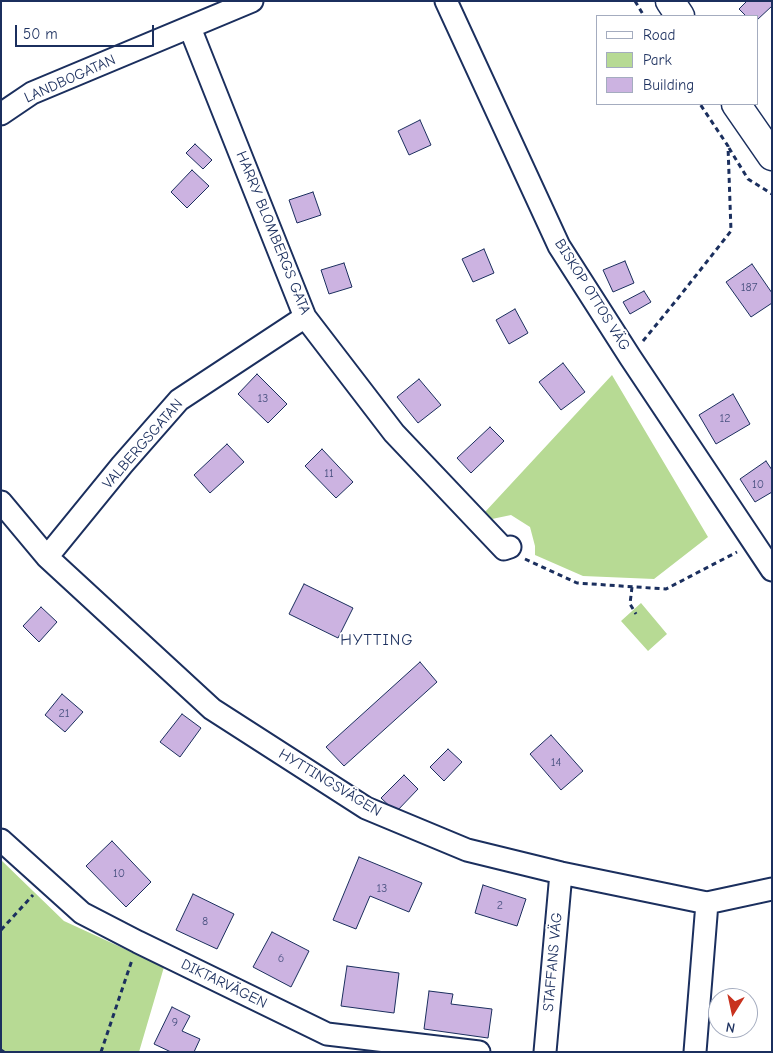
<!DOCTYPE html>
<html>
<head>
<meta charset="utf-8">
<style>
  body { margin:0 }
  #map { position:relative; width:773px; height:1053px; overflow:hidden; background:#fff; font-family:"Comic Neue",sans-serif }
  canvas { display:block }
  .frame { position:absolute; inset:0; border:2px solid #1b2f5e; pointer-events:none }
  .legend { position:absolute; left:596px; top:15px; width:162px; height:90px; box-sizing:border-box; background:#fff; border:1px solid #a4acbf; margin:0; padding:6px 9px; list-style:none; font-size:15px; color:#1b2f5e }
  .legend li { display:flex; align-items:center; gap:10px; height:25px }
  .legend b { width:25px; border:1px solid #a4acbf }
  .north { position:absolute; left:708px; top:988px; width:50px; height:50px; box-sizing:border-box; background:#fff; border:1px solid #a4acbf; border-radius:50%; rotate:190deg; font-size:14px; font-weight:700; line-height:20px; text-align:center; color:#1b2f5e }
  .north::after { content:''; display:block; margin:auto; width:18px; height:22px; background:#c8321e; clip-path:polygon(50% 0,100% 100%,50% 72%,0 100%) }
  .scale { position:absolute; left:15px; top:25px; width:139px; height:22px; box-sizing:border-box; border:2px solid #1b2f5e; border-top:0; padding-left:6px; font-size:15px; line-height:18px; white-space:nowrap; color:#1b2f5e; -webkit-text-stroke:4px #fff; paint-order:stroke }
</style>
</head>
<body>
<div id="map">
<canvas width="773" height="1053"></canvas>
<div class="frame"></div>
<ul class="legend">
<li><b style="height:6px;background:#fff"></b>Road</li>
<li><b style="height:14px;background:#b7da94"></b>Park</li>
<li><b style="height:14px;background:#ccb3e1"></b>Building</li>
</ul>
<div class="north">N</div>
<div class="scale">50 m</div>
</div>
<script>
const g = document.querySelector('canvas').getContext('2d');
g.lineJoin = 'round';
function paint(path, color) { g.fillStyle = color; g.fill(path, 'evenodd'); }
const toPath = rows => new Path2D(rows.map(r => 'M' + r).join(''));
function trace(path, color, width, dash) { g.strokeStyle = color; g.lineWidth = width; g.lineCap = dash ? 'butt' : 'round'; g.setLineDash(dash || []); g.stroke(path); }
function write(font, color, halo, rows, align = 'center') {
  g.font = font + ' "Comic Neue",sans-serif'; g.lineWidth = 4; g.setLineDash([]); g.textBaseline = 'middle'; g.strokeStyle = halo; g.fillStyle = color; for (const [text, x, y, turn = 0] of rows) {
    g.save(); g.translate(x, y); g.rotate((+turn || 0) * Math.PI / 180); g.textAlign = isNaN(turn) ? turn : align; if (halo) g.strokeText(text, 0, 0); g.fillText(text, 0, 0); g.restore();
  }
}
const green = toPath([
  [612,375,708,537,654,579,583,576,535,555,535,546,530,527,511,515,492,519,485,512],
  [641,603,667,634,648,651,621,621],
  [1,860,64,921,164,967,139,1052,1,1052]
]);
const building = toPath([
  [747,1,772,1,772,6,757,20,757,16,746,16,739,9,747,1],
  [420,120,431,145,409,155,398,131,420,120],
  [195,144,212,160,203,169,186,153,195,144],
  [192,170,209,186,187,208,171,192,192,170],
  [313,192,321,215,297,223,289,200,313,192],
  [484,249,494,273,473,282,462,259,484,249],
  [625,261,634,283,613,292,603,270,625,261],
  [344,263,352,287,329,294,321,270,344,263],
  [752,264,772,293,772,303,751,317,726,282,752,264],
  [644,291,651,302,630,314,623,302,644,291],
  [515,309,528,333,509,344,496,320,515,309],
  [563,363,585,392,561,410,539,382,563,363],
  [257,374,287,404,268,423,238,394,257,374],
  [419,379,441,405,418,423,397,397,419,379],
  [733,394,750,424,716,444,699,415,733,394],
  [490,427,504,441,471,473,457,458,490,427],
  [227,444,244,462,210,493,194,475,227,444],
  [322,449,353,482,336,498,305,466,322,449],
  [766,461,772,470,772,492,755,502,740,479,766,461],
  [304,584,353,608,338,638,289,614,304,584],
  [41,607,57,622,39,642,23,626,41,607],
  [420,662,437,682,344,766,326,747,420,662],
  [62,694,83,712,65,732,45,715,62,694],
  [182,714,201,728,180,757,160,742,182,714],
  [551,735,583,771,561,790,530,754,551,735],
  [448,749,462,762,444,781,430,767,448,749],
  [404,775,418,789,396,812,381,798,404,775],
  [112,841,151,882,126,907,86,866,112,841],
  [359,857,422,883,409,912,370,896,356,929,333,920,359,857],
  [483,885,526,899,517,926,475,913,483,885],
  [193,894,234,914,217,949,176,930,193,894],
  [272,932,309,951,291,987,253,967,272,932],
  [347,966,399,973,394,1013,341,1006,347,966],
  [429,991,453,994,451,1004,492,1009,488,1038,424,1029,429,991],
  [172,1007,190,1016,182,1031,200,1039,194,1052,171,1052,154,1044,172,1007]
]);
const path = toPath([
  [635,1,644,16],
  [729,148,748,179,772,194],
  [643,341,679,297,731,231,728,146,700,104],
  [525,559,577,583,666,589,737,552],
  [632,587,630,604,636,614],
  [1,930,33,895],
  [1,1050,4,1052],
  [101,1052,132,960]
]);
const street = toPath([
  [446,1,559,246,630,357,772,570],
  [190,28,305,317,394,433,504,549,510,547],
  [1,114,32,93,252,1],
  [1,502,47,557,212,709,366,808,467,850,561,873,707,903,772,889],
  [47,557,122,465,179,400,305,317],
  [1,840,82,913,138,942,327,1034,479,1052],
  [545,1052,561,873],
  [695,1052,707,903]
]);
const secondary = toPath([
  [670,1,680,16],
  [736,104,772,156]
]);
const numberNames = [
  ["187",749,288],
  ["13",263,399],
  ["12",725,419],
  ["11",329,474],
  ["10",758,485],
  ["21",64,714],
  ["14",556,763],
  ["10",119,874],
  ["13",382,889],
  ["2",500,906],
  ["8",205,922],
  ["6",281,959],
  ["9",175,1023]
];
const streetNames = [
  ["LANDBOGATAN",70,79,-24],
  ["HARRY BLOMBERGS GATA",273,233,68],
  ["BISKOP OTTOS VÄG",592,295,58],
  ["VALBERGSGATAN",143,444,-49],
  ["HYTTINGSVÄGEN",330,783,31],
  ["STAFFANS VÄG",553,962,-85],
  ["DIKTARVÄGEN",224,984,26]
];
const neighbourhoodNames = [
  ["HYTTING",377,640]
];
paint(green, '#b7da94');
paint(building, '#ccb3e1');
trace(building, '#1b2f5e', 1);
trace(street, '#1b2f5e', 25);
trace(secondary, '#1b2f5e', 31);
trace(path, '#1b2f5e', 3, [5, 4]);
trace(street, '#fff', 21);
trace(secondary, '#fff', 28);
write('12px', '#47507f', null, numberNames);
write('15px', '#1b2f5e', '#fff', streetNames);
g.letterSpacing = '1px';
write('16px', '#1b2f5e', '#fff', neighbourhoodNames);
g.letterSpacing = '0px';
</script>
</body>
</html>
